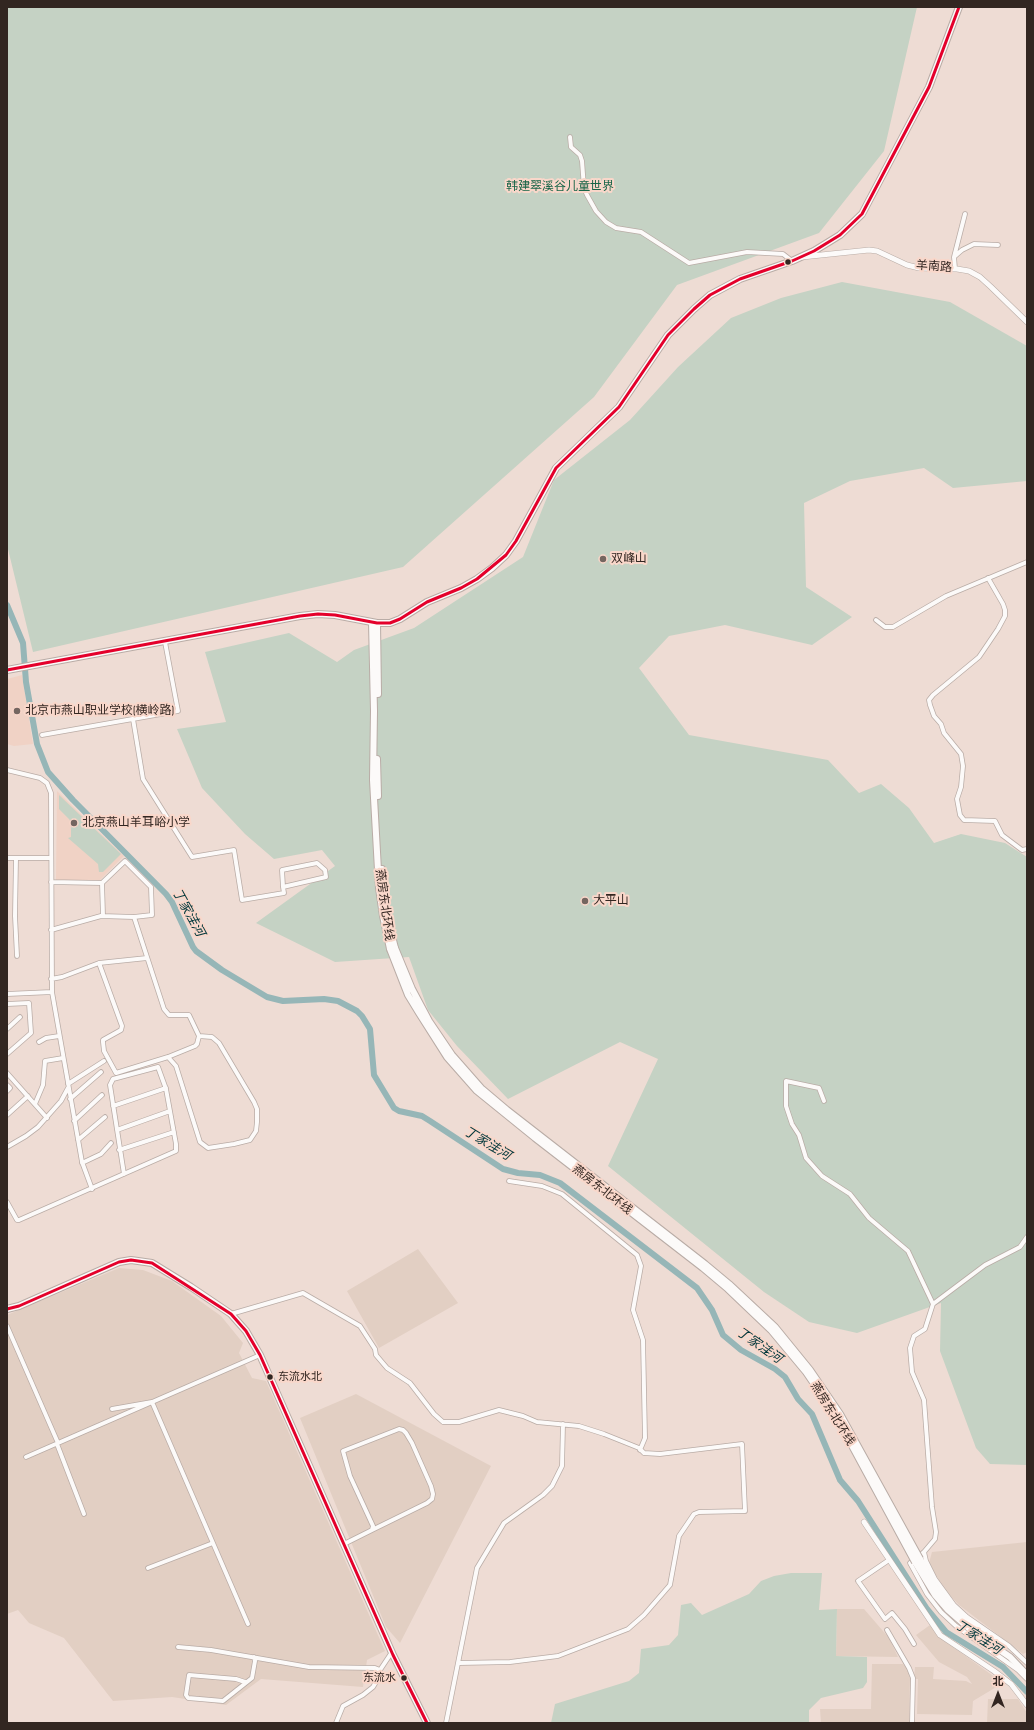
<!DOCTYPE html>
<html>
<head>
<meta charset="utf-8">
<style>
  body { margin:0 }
  #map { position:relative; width:1034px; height:1730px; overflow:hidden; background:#eedcd4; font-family:"Sofia Sans Condensed","Noto Sans SC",sans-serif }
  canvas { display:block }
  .frame { position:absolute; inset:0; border:8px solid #322621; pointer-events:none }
  .north { position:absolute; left:978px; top:1674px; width:40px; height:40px; -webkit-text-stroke:3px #f9d7ca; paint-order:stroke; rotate:0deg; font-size:11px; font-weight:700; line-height:16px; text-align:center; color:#322621 }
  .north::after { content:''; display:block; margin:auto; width:14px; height:18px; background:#322621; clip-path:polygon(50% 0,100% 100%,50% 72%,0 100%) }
</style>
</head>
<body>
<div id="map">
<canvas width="1034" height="1730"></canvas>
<div class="frame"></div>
<div class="north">北</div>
</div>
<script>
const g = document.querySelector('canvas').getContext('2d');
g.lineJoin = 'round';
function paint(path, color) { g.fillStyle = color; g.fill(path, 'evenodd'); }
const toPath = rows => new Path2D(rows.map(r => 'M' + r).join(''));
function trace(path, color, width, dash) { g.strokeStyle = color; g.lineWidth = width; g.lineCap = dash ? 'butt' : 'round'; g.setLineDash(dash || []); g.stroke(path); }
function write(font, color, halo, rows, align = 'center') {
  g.font = font + ' "Sofia Sans Condensed","Noto Sans SC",sans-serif'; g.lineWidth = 4; g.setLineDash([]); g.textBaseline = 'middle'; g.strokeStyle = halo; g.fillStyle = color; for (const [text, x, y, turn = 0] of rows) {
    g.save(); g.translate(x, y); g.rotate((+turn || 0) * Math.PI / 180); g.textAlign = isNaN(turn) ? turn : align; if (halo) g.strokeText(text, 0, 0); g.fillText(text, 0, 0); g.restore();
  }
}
const industrial = toPath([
  [418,1249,458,1303,379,1348,347,1291],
  [119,1268,143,1270,172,1281,221,1316,243,1343,239,1353,252,1378,266,1381,385,1651,367,1660,363,1687,261,1679,226,1705,172,1697,113,1701,64,1638,29,1623,18,1610,7,1614,7,1315],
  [356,1394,491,1466,400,1643,386,1627,300,1418],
  [1027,1542,1027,1652,1023,1654,959,1605,944,1589,929,1563,932,1552],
  [837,1609,864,1609,889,1638,898,1657,836,1656],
  [930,1625,939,1637,1003,1683,973,1701,972,1715,917,1714,918,1679,914,1679,915,1667,934,1667,933,1679,966,1681,972,1684,967,1677,939,1662,916,1635],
  [872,1664,903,1664,908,1669,910,1678,909,1723,821,1723,820,1709,871,1709],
  [988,1699,1018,1699,1027,1713,1027,1723,987,1723]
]);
const built = toPath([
  [22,675,33,744,14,746,7,744,7,679],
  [57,791,124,856,100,880,56,880]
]);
const green = toPath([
  [7,7,917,7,884,151,819,233,677,285,594,397,403,567,33,652,7,545],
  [842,282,950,302,1027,346,1027,481,953,488,924,468,850,481,804,503,806,587,852,617,812,645,725,625,669,636,639,668,689,735,828,760,859,793,881,784,909,808,934,843,961,834,1005,843,1027,857,1027,1465,990,1464,976,1448,940,1351,941,1303,857,1333,809,1322,764,1292,608,1166,658,1059,620,1042,508,1099,457,1046,428,1010,409,957,335,962,256,923,335,866,322,850,274,859,245,834,202,788,177,729,226,722,205,652,289,633,337,662,354,650,414,628,523,557,554,480,630,420,678,367,731,318,781,298],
  [59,795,121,854,103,872,99,872,98,864,68,838,71,837,71,828,73,825,69,819,59,809],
  [791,1573,822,1573,819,1610,837,1609,836,1656,867,1657,867,1682,863,1688,821,1698,809,1710,809,1723,551,1723,555,1704,629,1681,639,1673,641,1649,669,1645,678,1635,681,1605,691,1603,702,1615,749,1594,761,1581,774,1576]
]);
const river = toPath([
  [7,605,23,643,26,682,37,744,48,772,73,800,166,894,172,902,193,947,196,951,222,970,267,997,283,1001,324,999,338,1001,357,1011,362,1016,370,1029,374,1075,394,1108,399,1111,422,1116,430,1121,503,1169,518,1173,540,1175,560,1183,697,1288,712,1310,723,1335,741,1350,775,1369,785,1377,798,1399,812,1414,840,1480,858,1501,927,1609,946,1632,1003,1667,1027,1692]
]);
const minor = toPath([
  [570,137,571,147,580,155,582,161,584,188,587,195,596,211,606,222,616,228,641,232,689,263,747,252,783,254,792,261],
  [954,257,965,214],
  [955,269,954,257,962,250,974,244,998,245],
  [988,578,1003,604,1005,610,1005,616,998,629,979,657,933,695,929,700,930,705,934,716,941,724,944,733,961,754,963,766,961,787,957,799,960,815,964,820,995,821,1002,835,1022,850,1027,849],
  [876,620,885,627,893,627,946,596,1027,562],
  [133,719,143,779,192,857,234,850,242,900,284,893,283,887,282,870,317,863,325,870,326,877,283,887],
  [42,735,178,711,165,642],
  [7,770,40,778,47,783,51,793,52,992,82,1162,92,1189],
  [7,858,51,858],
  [16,858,15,916,17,956],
  [51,882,102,883,125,861,151,887,152,915,134,917],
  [102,883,103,916],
  [51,930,101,916,134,917,164,1009,169,1015,189,1015,199,1036,197,1044,195,1046,168,1057,116,1073,104,1051,103,1042,103,1040,121,1030,122,1026,99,963],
  [51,979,62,977,99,963,147,958],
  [7,994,52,992],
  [7,1004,29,1003,31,1033,7,1054],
  [7,1029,20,1017],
  [39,1042,46,1038,59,1036],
  [168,1057,176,1066,200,1142,208,1148,234,1144,250,1140,256,1131,257,1122,257,1109,254,1102,219,1043,212,1037,199,1036],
  [7,1073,47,1118],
  [68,1084,104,1061],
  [7,1091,10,1088,7,1085],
  [70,1099,101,1072],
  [824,1101,819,1088,786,1081,786,1106,792,1124,799,1135,806,1158,822,1176,850,1194,869,1218,908,1251,933,1304,925,1329,914,1336,910,1348,912,1372,924,1400,932,1507,936,1532,935,1539,924,1552,910,1563,927,1594,941,1612,956,1626,1018,1670,1027,1679],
  [35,1104,43,1085,45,1061,63,1058],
  [113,1106,166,1088],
  [7,1115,28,1096],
  [74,1121,102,1095],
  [117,1130,170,1111],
  [78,1140,105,1117],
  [7,1147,26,1136,38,1127,61,1101,68,1088],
  [119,1150,174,1132],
  [82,1163,101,1154,111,1143],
  [509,1181,542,1186,562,1194,637,1255,641,1266,633,1310,643,1340,645,1438,640,1450],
  [7,1202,17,1220,19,1220,176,1151,176,1144,166,1089,158,1067,113,1079,110,1085,124,1174],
  [933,1304,985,1265,1020,1247,1027,1237],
  [231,1314,303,1293,360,1326,375,1349,376,1355,387,1368,410,1383,434,1414,443,1422,459,1422,499,1410,523,1416,537,1422,579,1426,604,1434,639,1448,644,1453,660,1454,742,1444,745,1511,699,1512,694,1514,679,1536,670,1585,644,1615,628,1629,558,1656,510,1662,459,1663],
  [7,1326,58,1443,57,1444,84,1514],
  [112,1409,152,1402,248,1624],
  [26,1457,260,1355],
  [344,1544,372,1530,373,1526,350,1476,343,1451,399,1429,403,1430,406,1433,412,1443,431,1486,433,1494,432,1499,427,1503,372,1530],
  [924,1552,926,1561,935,1579,954,1605,967,1617,1009,1646,1027,1663],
  [889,1560,858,1581,885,1619,892,1613,905,1629,914,1644],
  [148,1568,213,1543],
  [887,1630,909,1668,913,1678,912,1723],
  [178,1647,211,1650,309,1667,375,1668,380,1670,379,1677,373,1687,363,1695,343,1706,336,1723],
  [380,1670,392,1652],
  [245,1682,236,1679,189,1675,186,1695,188,1698,223,1701,252,1678,255,1661,254,1657],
  [446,1723,477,1568,504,1523,543,1495,552,1486,562,1466,563,1424]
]);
const tertiary = toPath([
  [802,257,869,250,877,251,907,265,919,268,957,269,969,271,980,277,991,287,1027,322],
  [864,1522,940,1635,994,1671,1011,1684,1027,1705]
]);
const secondary = toPath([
  [372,622,374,711,373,780,379,888,383,916,390,949],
  [377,623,378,694],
  [7,670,300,616,318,614,335,615,377,623,390,623,400,619,427,602,461,588,477,579,492,568,506,555,516,541,556,468,619,407,668,335,694,309,710,295,740,279,792,261,814,251,840,235,862,214,929,87,959,7],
  [377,759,378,796],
  [382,869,387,917,395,948],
  [7,1309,19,1306,119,1262,131,1260,152,1263,191,1287,231,1314,246,1331,260,1355,393,1655,427,1723],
  [920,1559,934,1585,951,1608,975,1628,1000,1645],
  [915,1562,935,1595,948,1610,972,1631,1010,1657,1027,1675]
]);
const secondaryBridge = toPath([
  [395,948,412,989,429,1021,452,1055,481,1088,507,1110,705,1264,729,1284,775,1327,810,1370,840,1414,920,1559],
  [390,949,408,995,419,1013,447,1057,477,1091,535,1138,703,1268,728,1289,771,1330,806,1372,836,1416,915,1562]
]);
const bus1 = toPath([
  [7,670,300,616,318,614,335,615,377,623,390,623,400,619,427,602,461,588,477,579,506,555,516,541,556,468,619,407,668,335,694,309,710,295,740,279,792,261,814,251,840,235,862,214,929,87,959,7],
  [7,1309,19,1306,119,1262,131,1260,152,1263,231,1314,246,1331,260,1355,393,1655,427,1723]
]);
const markers = [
  [788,262,3.5,"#322621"],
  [603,559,4,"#746660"],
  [17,711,4,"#746660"],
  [74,823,4,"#746660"],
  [585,901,4,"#746660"],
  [270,1377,3.5,"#322621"],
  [404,1678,3.5,"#322621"]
];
const busNames = [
  ["东流水北",278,1377],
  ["东流水",396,1678,"right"]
];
const parkNames = [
  ["韩建翠溪谷儿童世界",560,187]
];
const streetNames = [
  ["羊南路",934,267,4],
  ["燕房东北环线",384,905,82],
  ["燕房东北环线",602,1190,38],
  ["燕房东北环线",832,1414,58]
];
const poiNames = [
  ["双峰山",611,559],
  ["北京市燕山职业学校(横岭路)",25,711],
  ["北京燕山羊耳峪小学",82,823],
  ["大平山",593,901]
];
const waterNames = [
  ["丁家洼河",188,913,61],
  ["丁家洼河",487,1144,31],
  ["丁家洼河",759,1346,35],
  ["丁家洼河",978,1638,32]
];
paint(industrial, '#e2cfc3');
paint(built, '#f0d2c5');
paint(green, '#c5d2c4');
trace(river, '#96b6b7', 6);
trace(minor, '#b9aca6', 5.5);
trace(tertiary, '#b9aca6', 6);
trace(secondary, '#b9aca6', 8);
trace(minor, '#fcfaf9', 4);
trace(tertiary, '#fcfaf9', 5);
trace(secondary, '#fcfaf9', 6);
trace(secondaryBridge, '#b9aca6', 8, []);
trace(secondaryBridge, '#fcfaf9', 6);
trace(bus1, '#e4002b', 3);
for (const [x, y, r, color] of markers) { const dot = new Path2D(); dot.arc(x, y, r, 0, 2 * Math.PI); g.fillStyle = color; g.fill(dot); trace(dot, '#f9d7ca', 1.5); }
write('11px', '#322621', '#f9d7ca', busNames, 'left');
write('12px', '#176447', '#f9d7ca', parkNames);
write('12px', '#322621', '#f9d7ca', streetNames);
write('12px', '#322621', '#f9d7ca', poiNames, 'left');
write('italic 13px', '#02383c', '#f9d7ca', waterNames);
</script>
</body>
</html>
